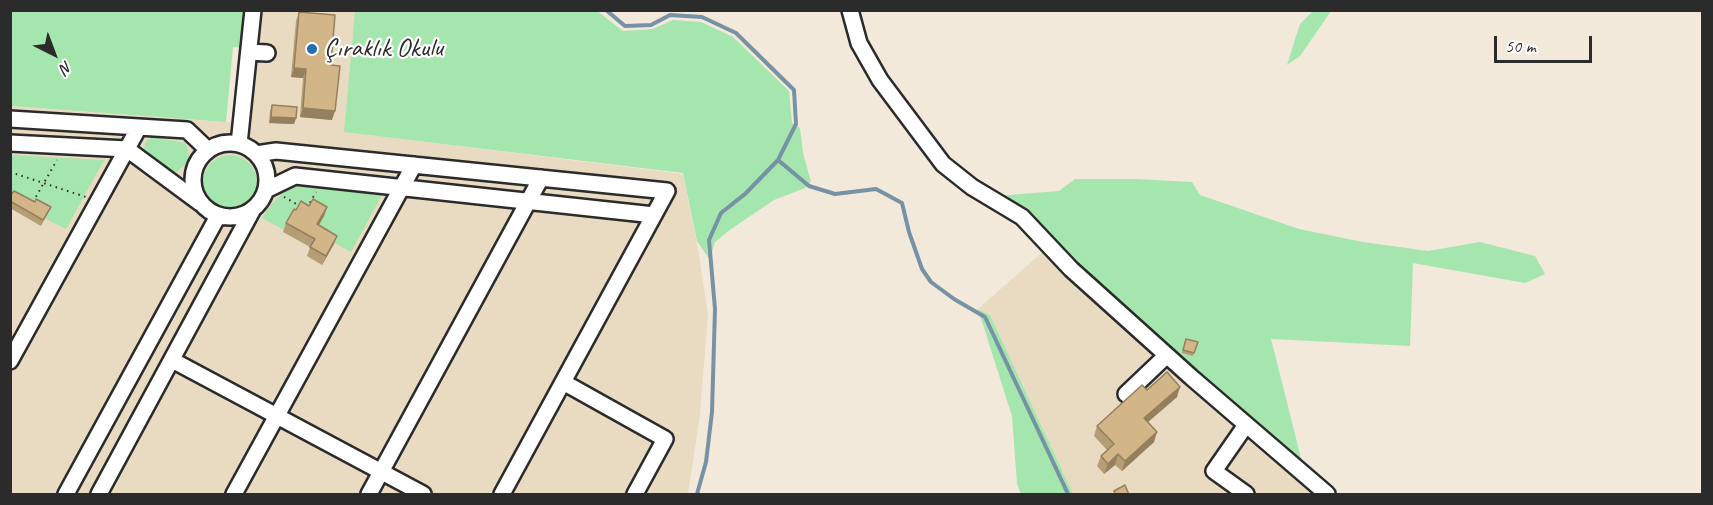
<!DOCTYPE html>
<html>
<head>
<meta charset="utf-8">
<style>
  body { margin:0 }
  #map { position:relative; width:1713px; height:505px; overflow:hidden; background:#f2e9db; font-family:Caveat,sans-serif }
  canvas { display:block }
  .frame { position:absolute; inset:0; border:12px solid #2b2b2b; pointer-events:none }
  .north { position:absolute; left:24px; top:24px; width:60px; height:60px; -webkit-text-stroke:4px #fff; paint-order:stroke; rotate:138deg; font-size:16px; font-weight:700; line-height:24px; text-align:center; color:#2b2b2b }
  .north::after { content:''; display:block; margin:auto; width:21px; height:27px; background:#2b2b2b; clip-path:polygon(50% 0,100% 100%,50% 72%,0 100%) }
  .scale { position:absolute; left:1494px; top:36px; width:98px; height:27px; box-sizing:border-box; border:3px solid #2b2b2b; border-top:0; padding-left:8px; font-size:18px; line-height:21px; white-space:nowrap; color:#2b2b2b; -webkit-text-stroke:4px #fff; paint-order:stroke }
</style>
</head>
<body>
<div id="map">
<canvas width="1713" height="505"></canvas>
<div class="frame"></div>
<div class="north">N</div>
<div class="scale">50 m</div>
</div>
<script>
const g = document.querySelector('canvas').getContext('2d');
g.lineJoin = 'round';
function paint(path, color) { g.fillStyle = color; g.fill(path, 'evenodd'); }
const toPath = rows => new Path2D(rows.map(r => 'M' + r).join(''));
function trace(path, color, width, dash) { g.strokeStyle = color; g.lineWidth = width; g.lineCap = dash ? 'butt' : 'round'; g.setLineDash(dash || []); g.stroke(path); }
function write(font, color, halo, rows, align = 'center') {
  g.font = font + ' Caveat,sans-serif'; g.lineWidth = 4.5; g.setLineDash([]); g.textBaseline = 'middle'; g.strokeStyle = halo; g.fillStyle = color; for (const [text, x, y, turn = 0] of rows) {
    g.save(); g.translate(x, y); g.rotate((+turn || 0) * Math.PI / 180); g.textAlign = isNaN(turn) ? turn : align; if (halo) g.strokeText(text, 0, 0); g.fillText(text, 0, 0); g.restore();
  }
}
const built = toPath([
  [259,11,355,11,345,132,683,174,698,249,708,315,700,415,688,494,11,494,10,106,250,124],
  [1046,249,1320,494,1073,494,990,315,978,309]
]);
const green = toPath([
  [10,11,259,11,256,48,233,47,226,122,11,106],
  [355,11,597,11,623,31,653,29,673,20,701,22,733,37,789,91,792,123,800,128,803,153,811,182,805,188,774,200,731,229,715,242,710,260,697,241,683,173,344,132],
  [1313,11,1331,11,1300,56,1287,65,1300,24],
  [153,137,185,143,188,150,189,157,187,163,177,172,171,173,144,149,146,141],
  '203 182a27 27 0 1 1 54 0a27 27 0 1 1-54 0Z',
  [10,155,104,160,66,229,11,201],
  [1075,179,1135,179,1192,182,1200,195,1299,229,1363,242,1428,251,1480,242,1535,256,1545,274,1525,283,1413,263,1410,346,1271,339,1303,466,1190,369,996,196,1059,191],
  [305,183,383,193,351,252,291,218,284,230,262,218,272,203,287,189],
  [978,309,990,315,1073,494,1021,494,1017,484,1012,416]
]);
const stream = toPath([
  [606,10,625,26,651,25,670,15,702,17,736,33,794,90,796,124,778,160,809,186,835,194,876,189,902,203,909,232,922,269,931,282,954,299,985,317,1068,494],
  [697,494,706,462,712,412,715,309,709,240,721,213,745,194,778,160]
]);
const path = toPath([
  [10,172,86,197],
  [284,197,300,206],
  [33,202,57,160],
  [307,208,316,192]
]);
const minor = toPath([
  [850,10,859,43,880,80,943,164,972,187,1022,217,1071,269,1191,377,1327,494],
  [249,52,267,53],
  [10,119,187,130,208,150],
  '193 180a37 37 0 1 1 74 0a37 37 0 1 1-74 0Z',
  [10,143,127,149,200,203],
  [239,144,253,10],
  [256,154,276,151,667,191,502,494],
  [266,190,295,176,654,215],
  [172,360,423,494],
  [10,361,139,127],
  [563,382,665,439,635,494],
  [1126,394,1166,356],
  [1246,425,1214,471,1246,494],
  [66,494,218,216],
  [99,494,252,211],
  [234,494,414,165],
  [369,494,541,178]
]);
const wall = toPath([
  [299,12,331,65,332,120,300,117,303,78,291,77,296,21],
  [272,105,296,118,294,124,269,123,270,111],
  [10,196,51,207,41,226,10,208],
  [309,206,327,207,324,216,319,225,337,236,334,244,322,265,307,256,310,247,283,232,286,223,296,210],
  [1186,339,1198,342,1193,356,1182,353],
  [1147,390,1177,397,1148,422,1154,442,1122,471,1115,465,1104,474,1097,466,1101,456,1107,450,1094,436,1097,426]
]);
const shadedWall = toPath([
  [294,68,306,69,303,78,291,77],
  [303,108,335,111,332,120,300,117],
  [271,117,296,118,294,124,269,123],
  [327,207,324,216,314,233,317,224],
  [337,236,334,244,322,265,326,256],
  [1180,387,1177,397,1141,428,1144,418],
  [1157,432,1154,442,1122,471,1125,461],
  [1118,454,1115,465,1104,474,1108,464]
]);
const building = toPath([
  [299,12,335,15,331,65,340,66,335,111,303,108,306,69,294,68,299,12],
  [272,105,297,107,296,118,271,117,272,105],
  [14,191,35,202,36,199,51,207,43,220,10,201,10,196,14,191],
  [313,199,327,207,317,224,337,236,326,256,310,247,315,239,286,223,294,209,296,210,301,201,309,206,313,199],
  [1186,339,1198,342,1194,353,1183,350,1186,339],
  [1167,372,1180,387,1144,418,1157,432,1125,461,1118,454,1108,464,1101,456,1114,444,1097,426,1142,385,1147,390,1167,372],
  [1125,485,1129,495,1116,495,1114,491,1125,485]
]);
const markers = [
  [312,49,6,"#1f6fb2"]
];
const poiNames = [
  ["Çıraklık Okulu",324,49]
];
paint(built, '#e9dac2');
paint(green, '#a5e5ae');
trace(stream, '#7892a5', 4);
trace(minor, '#2b2b2b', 20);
trace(path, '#2b2b2b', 2, [1.5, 4.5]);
trace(minor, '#fff', 15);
paint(wall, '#b59d75');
paint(shadedWall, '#947f5f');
paint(building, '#d3b688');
trace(building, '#947f5f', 1.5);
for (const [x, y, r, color] of markers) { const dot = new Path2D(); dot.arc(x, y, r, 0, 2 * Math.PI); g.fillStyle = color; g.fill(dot); trace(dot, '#fff', 2); }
write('26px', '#2b2b2b', '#fff', poiNames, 'left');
</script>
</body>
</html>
